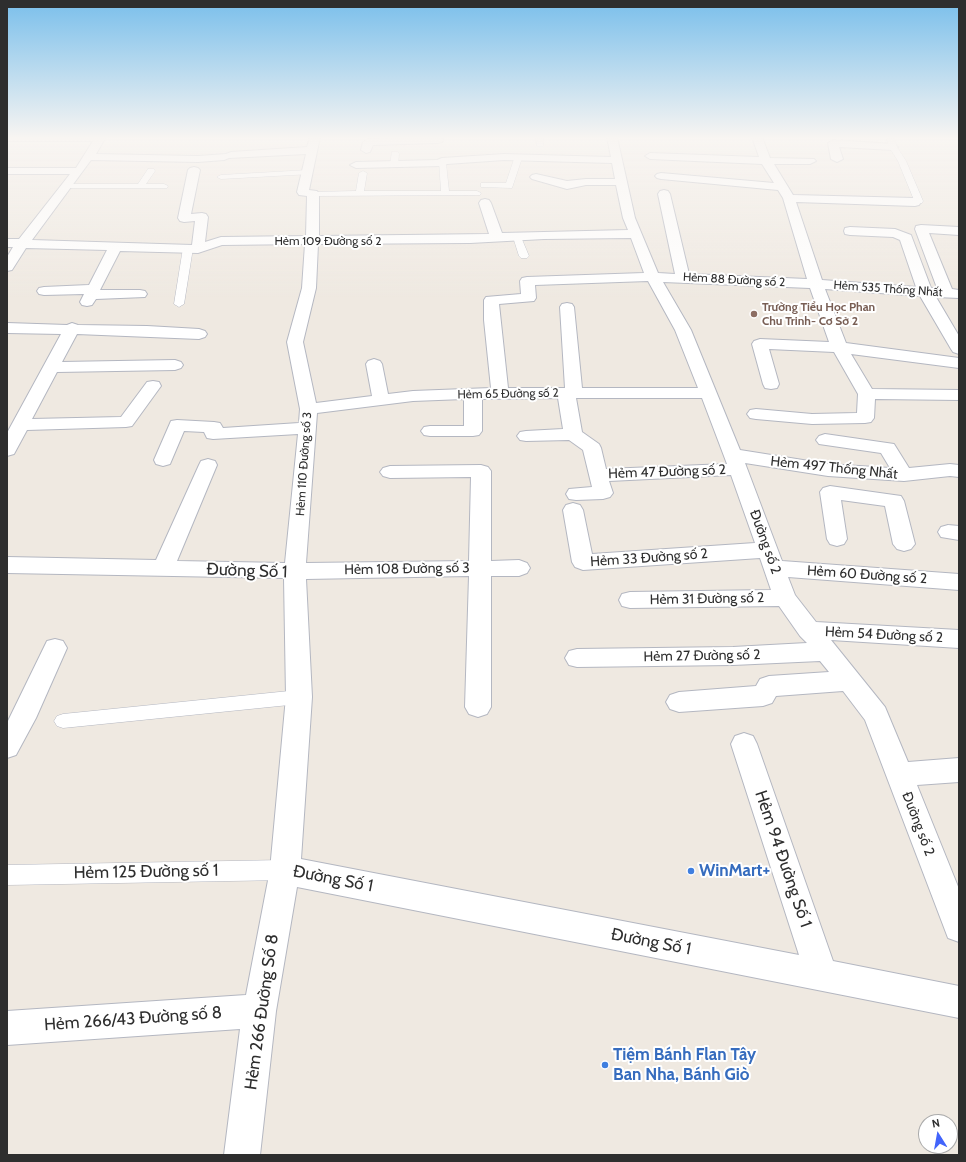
<!DOCTYPE html>
<html>
<head>
<meta charset="utf-8">
<style>
  body { margin:0 }
  #map { position:relative; width:966px; height:1162px; overflow:hidden; background:#efe9e1; font-family:Cabin,sans-serif }
  canvas { display:block }
  .frame { position:absolute; inset:0; border:8px solid #2e2e2e; pointer-events:none }
  .north { position:absolute; left:918px; top:1114px; width:40px; height:40px; box-sizing:border-box; background:#fff; border:1px solid #ababab; border-radius:50%; rotate:349deg; font-size:11px; font-weight:700; line-height:16px; text-align:center; color:#2e2e2e }
  .north::after { content:''; display:block; margin:auto; width:14px; height:18px; background:#4264fb; clip-path:polygon(50% 0,100% 100%,50% 72%,0 100%) }
</style>
</head>
<body>
<div id="map">
<canvas width="966" height="1162"></canvas>
<div class="frame"></div>
<div class="north">N</div>
</div>
<script>
const g = document.querySelector('canvas').getContext('2d');
g.lineJoin = 'round';
const toPath = rows => new Path2D(rows.map(r => 'M' + r).join(''));
function trace(path, color, width, dash) { g.strokeStyle = color; g.lineWidth = width; g.lineCap = dash ? 'butt' : 'round'; g.setLineDash(dash || []); g.stroke(path); }
function paint(path, color) { g.fillStyle = color; g.fill(path, 'evenodd'); }
function write(font, color, halo, rows, align = 'center') {
  g.font = font + ' Cabin,sans-serif'; g.lineWidth = 4; g.setLineDash([]); g.textBaseline = 'middle'; g.strokeStyle = halo; g.fillStyle = color; for (const [text, x, y, turn = 0] of rows) {
    g.save(); g.translate(x, y); g.rotate((+turn || 0) * Math.PI / 180); g.textAlign = isNaN(turn) ? turn : align; if (halo) g.strokeText(text, 0, 0); g.fillText(text, 0, 0); g.restore();
  }
}
const service = toPath([
  [535,137,543,137,543,146,537,146,535,137],
  [886,137,894,137,897,147,906,161,923,201,922,203,915,204,911,202,914,200,898,161,889,147,886,137],
  [392,152,398,152,399,154,398,164,394,166,390,164,392,152],
  [515,156,521,156,522,158,512,188,481,187,481,183,506,183,515,156],
  [439,161,442,161,446,163,449,191,477,191,481,193,480,195,313,196,309,194,313,192,356,191,359,173,363,171,367,173,364,191,441,191,439,161],
  [148,169,154,169,155,171,146,184,164,184,168,186,167,188,67,188,63,186,67,184,138,184,148,169],
  [308,170,311,170,311,174,221,179,217,177,221,175,308,170],
  [517,234,521,237,529,256,527,258,521,258,519,256,513,237,517,234],
  [188,245,193,248,184,304,179,307,174,304,183,248,188,245],
  [299,690,305,692,308,697,305,702,299,704,63,728,57,726,54,721,57,716,63,714,299,690],
  [285,860,292,863,295,870,292,877,285,880,7,885,7,865,285,860]
]);
const minor = toPath([
  [7,137,106,137,96,154,198,156,226,154,231,152,307,147,310,137,320,137,309,190,317,191,319,194,319,236,489,234,479,203,481,200,485,199,489,200,491,203,502,233,628,230,623,218,616,185,586,185,567,189,532,179,530,177,532,175,536,174,567,181,586,179,615,179,612,163,504,160,447,164,442,166,356,168,350,165,356,162,437,160,442,158,504,154,611,157,607,137,617,137,635,218,658,273,675,274,658,194,660,191,664,190,668,191,670,194,689,274,807,279,783,198,778,190,661,179,657,178,655,176,657,174,661,173,774,183,762,164,650,159,645,156,650,153,759,157,752,137,762,137,770,158,814,159,816,161,810,164,774,164,793,195,915,198,919,199,921,202,919,205,915,206,796,202,822,280,916,287,900,240,893,237,850,235,845,234,844,231,845,228,850,227,895,229,911,235,931,288,937,288,915,229,916,226,921,225,959,227,959,235,929,233,952,289,959,290,959,298,936,297,959,336,959,354,953,352,951,349,920,296,825,289,846,343,959,358,959,368,851,354,872,389,959,390,959,400,875,399,874,418,871,422,865,423,812,424,756,419,750,418,747,414,750,410,756,409,812,414,857,413,858,394,834,352,769,349,779,384,777,388,771,389,765,388,763,384,752,344,754,341,760,339,829,342,810,288,663,282,691,330,740,450,828,464,890,468,881,453,819,444,816,440,819,436,825,434,894,444,909,468,950,464,959,465,959,477,950,476,904,481,828,476,745,463,782,561,959,574,959,590,788,577,795,595,816,622,959,630,959,648,831,640,885,707,908,762,959,758,959,782,917,785,959,889,959,942,948,938,865,720,843,691,776,696,772,703,763,706,679,712,670,709,666,702,670,695,679,692,756,686,760,679,769,676,829,672,820,661,733,665,577,667,569,665,565,658,569,651,577,649,733,647,807,643,800,636,779,606,630,608,622,606,619,600,622,594,630,592,771,590,760,558,583,570,575,567,572,562,563,510,566,505,573,503,580,505,583,510,592,554,755,543,731,475,609,481,613,493,610,497,603,499,576,500,569,499,566,494,569,489,592,487,583,450,569,440,526,441,520,440,517,436,520,432,526,431,563,429,558,398,482,399,482,431,479,435,473,436,430,436,424,435,421,431,424,427,430,426,464,426,464,399,413,401,317,413,306,563,469,561,471,477,390,478,383,476,380,472,383,468,390,466,481,465,488,467,491,471,491,561,519,560,527,563,530,568,527,573,519,576,491,576,491,707,487,714,478,717,469,714,465,707,469,576,306,579,312,697,301,859,799,955,731,744,735,736,744,733,753,736,757,744,833,961,959,986,959,1018,297,887,276,1011,260,1155,224,1155,240,1029,7,1045,7,1011,246,995,270,870,286,697,284,578,7,573,7,557,156,560,199,465,201,461,208,459,215,461,217,465,177,561,285,563,298,434,213,439,207,438,204,432,184,431,170,464,163,466,156,464,154,460,171,421,177,420,214,422,220,423,223,428,299,423,300,409,287,342,302,288,305,244,222,245,198,253,120,251,100,290,140,290,145,291,147,294,145,297,96,299,92,305,87,306,82,305,80,302,84,294,44,295,39,294,37,291,39,288,44,287,89,285,107,250,26,248,12,270,7,271,7,257,13,247,7,247,7,239,19,239,70,174,7,174,7,168,76,168,93,141,7,141,7,137],
  [306,154,297,192,299,195,307,196,306,236,221,237,205,242,208,217,206,214,202,213,191,214,200,170,198,168,194,167,190,168,188,170,178,218,180,221,184,222,195,221,192,245,32,240,91,160,198,162,224,160,229,158,306,154],
  [631,238,644,273,527,277,522,278,520,281,521,294,486,297,484,300,484,320,491,388,413,391,388,394,382,364,380,361,374,359,368,361,366,364,372,396,316,403,303,342,316,288,318,244,470,243,544,239,631,238],
  [648,281,675,330,698,388,582,388,574,307,572,304,567,303,562,304,560,307,565,388,508,388,499,304,534,301,536,298,535,285,648,281],
  [576,398,702,398,727,464,606,469,601,448,599,444,582,432,576,398],
  [442,137,443,140,442,142,438,143,373,145,370,152,366,153,361,150,363,142,368,139,442,137],
  [833,140,893,144,898,147,893,150,839,147,843,159,837,162,831,159,828,143,833,140],
  [7,323,67,325,72,323,78,325,147,326,199,329,205,331,207,334,205,337,199,339,77,334,62,362,175,360,181,362,183,365,181,368,175,370,57,372,32,419,121,417,147,382,153,381,159,382,161,386,132,426,126,427,27,430,14,454,7,456,7,433,61,334,7,333,7,323],
  [830,486,901,496,904,501,915,544,911,549,904,551,897,549,893,544,885,506,841,500,847,539,844,544,837,546,830,544,827,539,820,492,823,488,830,486],
  [948,525,959,526,959,540,941,537,938,532,941,527,948,525],
  [55,639,63,641,67,648,36,718,16,755,7,758,7,723,47,641,55,639]
]);
const markers = [
  [754,314,4,"#8d6e63"],
  [691,871,4,"#3f7fe0"],
  [605,1065,4,"#3f7fe0"]
];
const farStreetnames = [
  ["Hẻm 109 Đường số 2",328,241],
  ["Hẻm 88 Đường số 2",734,280,3],
  ["Hẻm 535 Thống Nhất",888,289,4],
  ["Hẻm 65 Đường số 2",508,394,-1],
  ["Hẻm 110 Đường số 3",304,464,-86]
];
const farEducationnames = [
  ["Trường Tiểu Học Phan",762,307],
  ["Chu Trinh- Cơ Sở 2",762,321]
];
const streetNames = [
  ["Hẻm 497 Thống Nhất",834,468,6],
  ["Hẻm 47 Đường số 2",667,472,-2],
  ["Đường số 2",765,542,70],
  ["Hẻm 33 Đường số 2",649,558,-4],
  ["Hẻm 108 Đường số 3",407,569,-1],
  ["Hẻm 60 Đường số 2",867,575,4],
  ["Hẻm 31 Đường số 2",707,599,-1],
  ["Hẻm 54 Đường số 2",884,635,3],
  ["Hẻm 27 Đường số 2",702,656,-1],
  ["Đường số 2",918,824,69]
];
const nearStreetnames = [
  ["Đường Số 1",247,571,2],
  ["Hẻm 94 Đường Số 1",783,859,71],
  ["Hẻm 125 Đường số 1",146,872,-1],
  ["Đường Số 1",333,879,11],
  ["Đường Số 1",651,942,11],
  ["Hẻm 266 Đường Số 8",262,1012,-82],
  ["Hẻm 266/43 Đường số 8",133,1019,-4]
];
const nearShopnames = [
  ["WinMart+",699,871],
  ["Tiệm Bánh Flan Tây",613,1055],
  ["Ban Nha, Bánh Giò",613,1075]
];
trace(service, '#b4b7c1', 1);
trace(minor, '#b4b7c1', 2);
paint(service, '#fff');
paint(minor, '#fff');
const sky = g.createLinearGradient(0, 0, 0, 300);
sky.addColorStop(0, '#7abfeb');
sky.addColorStop(0.46, '#f8f5f2');
sky.addColorStop(1, '#f8f5f200');
g.fillStyle = sky;
g.fillRect(0, 0, 966, 300);
for (const [x, y, r, color] of markers) { const dot = new Path2D(); dot.arc(x, y, r, 0, 2 * Math.PI); g.fillStyle = color; g.fill(dot); trace(dot, '#fff', 1.5); }
write('12px', '#2e2e2e', '#fff', farStreetnames);
write('bold 12px', '#785e54', '#fff', farEducationnames, 'left');
write('14px', '#2e2e2e', '#fff', streetNames);
write('17px', '#2e2e2e', '#fff', nearStreetnames);
write('bold 17px', '#366cbe', '#fff', nearShopnames, 'left');
</script>
</body>
</html>
